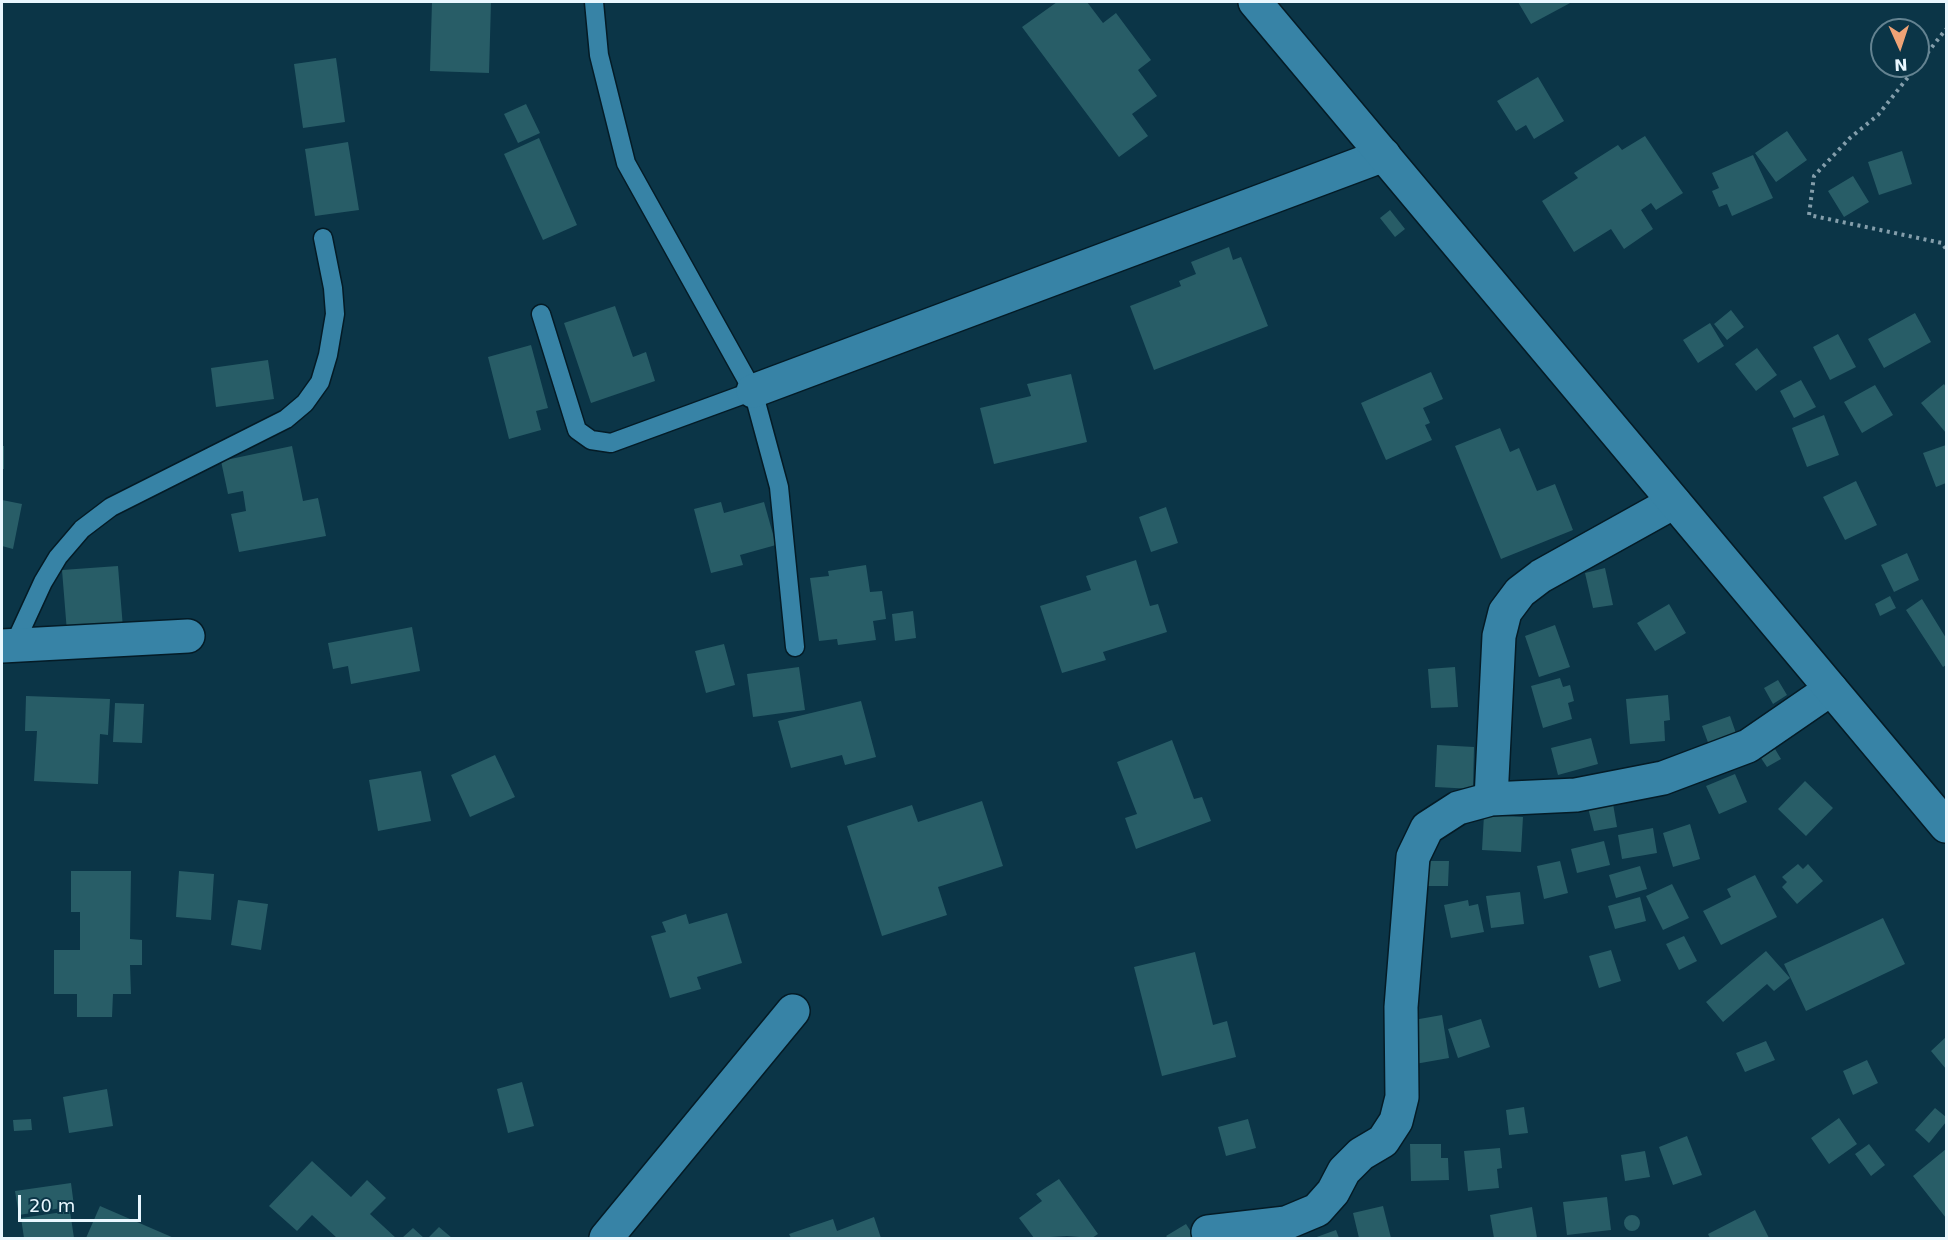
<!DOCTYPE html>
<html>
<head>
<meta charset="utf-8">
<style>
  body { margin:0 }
  #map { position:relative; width:1948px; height:1240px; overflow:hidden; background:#0b3547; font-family:"DejaVu Sans",sans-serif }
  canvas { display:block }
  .frame { position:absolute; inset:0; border:3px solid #e9f7ff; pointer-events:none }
  .north { position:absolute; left:1870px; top:18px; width:60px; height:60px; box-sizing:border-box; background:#0b3547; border:2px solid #648391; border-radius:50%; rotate:177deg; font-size:16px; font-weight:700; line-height:24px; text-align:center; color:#e9f7ff }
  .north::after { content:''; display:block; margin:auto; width:21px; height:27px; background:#efa376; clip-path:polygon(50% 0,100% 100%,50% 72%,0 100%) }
  .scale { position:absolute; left:18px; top:1195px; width:123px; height:27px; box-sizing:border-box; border:3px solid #e9f7ff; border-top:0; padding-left:8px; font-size:18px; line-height:21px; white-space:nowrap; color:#e9f7ff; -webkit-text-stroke:4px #0b3547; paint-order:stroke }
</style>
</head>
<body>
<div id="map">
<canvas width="1948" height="1240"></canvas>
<div class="frame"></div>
<div class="north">N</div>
<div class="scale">20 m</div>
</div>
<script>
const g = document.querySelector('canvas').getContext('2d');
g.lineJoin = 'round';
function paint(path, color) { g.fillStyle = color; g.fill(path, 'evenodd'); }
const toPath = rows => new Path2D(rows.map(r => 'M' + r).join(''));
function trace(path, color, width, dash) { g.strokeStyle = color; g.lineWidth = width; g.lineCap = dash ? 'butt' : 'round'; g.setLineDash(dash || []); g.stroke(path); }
const building = toPath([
  [432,2,491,2,489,73,430,71],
  [1057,2,1087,2,1103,23,1116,13,1151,60,1138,70,1157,96,1132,114,1148,136,1119,157,1022,27],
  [1518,2,1572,2,1531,24],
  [336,58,345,122,303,128,294,64],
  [1538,77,1564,121,1534,139,1526,125,1516,131,1497,101],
  [526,104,540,133,518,143,504,114],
  [1787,131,1807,160,1776,182,1755,153],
  [1645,136,1683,193,1656,210,1651,203,1641,210,1653,229,1624,249,1611,229,1574,252,1542,201,1578,178,1574,173,1618,145,1622,150],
  [539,138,577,225,543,240,504,154],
  [348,142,359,210,315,216,305,149],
  [1902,151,1912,184,1879,195,1868,162],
  [1753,155,1773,198,1732,216,1727,204,1719,207,1712,191,1719,188,1712,173],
  [1853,176,1869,202,1844,217,1828,191],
  [1390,210,1405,229,1395,237,1380,218],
  [1229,247,1233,260,1241,257,1268,326,1154,370,1130,306,1181,286,1179,281,1196,274,1191,262],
  [615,306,633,357,646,352,655,381,591,403,564,323],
  [1731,310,1744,327,1727,340,1714,324],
  [1915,313,1931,342,1884,368,1868,339],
  [1710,323,1724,346,1698,363,1683,340],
  [1838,334,1856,367,1830,380,1813,347],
  [531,345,548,408,536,411,541,430,509,439,488,357],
  [1757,348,1777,375,1756,391,1735,364],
  [268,360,274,399,216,407,211,368],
  [1431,372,1443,399,1423,408,1430,423,1425,425,1432,440,1386,460,1361,403],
  [1071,374,1087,442,994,464,980,408,1031,396,1027,384],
  [1801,380,1816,407,1794,418,1780,391],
  [1944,384,1946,387,1946,433,1921,403],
  [1875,385,1893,415,1862,433,1844,402],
  [1824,415,1839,455,1807,467,1792,428],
  [1500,428,1510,452,1519,448,1537,491,1555,484,1573,530,1501,559,1455,446],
  [1946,445,1946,483,1936,487,1923,453],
  [2,446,4,446,4,469,2,469],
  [292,446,303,501,318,498,326,536,239,552,231,514,246,511,243,491,228,494,221,461],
  [1856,481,1877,525,1845,540,1823,497],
  [2,500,22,504,13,549,2,546],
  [721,502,724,513,764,502,776,545,740,555,743,565,711,573,694,509],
  [1166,507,1178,543,1151,552,1139,517],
  [1907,553,1919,580,1894,592,1881,565],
  [1136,560,1150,606,1158,604,1167,632,1103,652,1106,660,1062,673,1040,606,1091,590,1086,576],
  [866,565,870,592,882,591,886,619,873,621,876,640,838,645,837,639,819,641,810,578,829,576,828,571],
  [118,566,123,628,67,632,62,570],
  [1605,568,1613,605,1593,608,1585,573],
  [1890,596,1896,608,1880,616,1875,604],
  [1922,599,1946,638,1946,665,1943,667,1906,610],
  [1669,604,1686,633,1655,651,1637,623],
  [913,611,916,638,895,641,892,614],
  [1555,625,1570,667,1539,677,1525,636],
  [412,627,420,671,351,684,348,666,333,669,328,643],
  [724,644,735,685,706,693,695,651],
  [799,667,805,710,753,717,747,674],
  [1455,667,1458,707,1431,708,1428,669],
  [1560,678,1563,687,1570,685,1574,701,1568,703,1572,719,1543,728,1531,686],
  [1778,680,1787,695,1773,704,1764,688],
  [1668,695,1670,720,1664,721,1665,741,1630,744,1626,699],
  [26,696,110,699,108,735,100,734,98,784,34,781,37,731,25,731],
  [861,701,876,757,845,765,842,755,791,768,778,721],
  [115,703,144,704,142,743,113,742],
  [1730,716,1738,739,1710,748,1702,726],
  [1591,738,1598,764,1558,775,1551,748],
  [1172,740,1194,799,1202,797,1211,821,1136,849,1125,818,1137,814,1117,762],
  [1437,745,1474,747,1473,789,1435,787],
  [1775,749,1781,759,1767,767,1761,758],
  [495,755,515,797,470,817,451,775],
  [421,771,431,821,378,831,369,780],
  [1735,774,1747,802,1719,814,1706,786],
  [1805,781,1833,808,1806,836,1778,809],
  [1612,798,1617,827,1594,831,1587,804],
  [982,801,1003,866,938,887,947,915,882,936,847,826,912,805,918,822],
  [1484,815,1523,817,1521,852,1482,850],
  [1690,824,1700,859,1673,867,1663,833],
  [1653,828,1657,853,1622,859,1618,835],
  [1604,841,1610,865,1577,873,1571,849],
  [1425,861,1449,861,1448,886,1425,886],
  [1560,861,1568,893,1544,899,1537,866],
  [1798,864,1803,869,1808,864,1823,881,1797,904,1782,887,1787,882,1782,877],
  [1640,866,1647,889,1616,898,1609,875],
  [71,871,131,871,130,939,142,940,142,965,130,965,131,994,113,994,112,1017,77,1017,77,994,54,994,54,950,80,950,80,912,71,912],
  [179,871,214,874,211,920,176,917],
  [1755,875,1777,917,1721,945,1703,911,1731,897,1727,889],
  [1672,884,1689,918,1663,930,1646,896],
  [1520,892,1524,924,1491,928,1486,896],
  [1640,897,1646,921,1615,929,1608,906],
  [238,900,268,904,261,950,231,945],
  [1468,900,1469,906,1478,904,1484,932,1451,938,1444,905],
  [727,913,742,963,697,977,701,989,670,998,651,936,666,932,662,922,686,914,689,924],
  [1883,918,1905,964,1806,1011,1784,964],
  [1684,936,1697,961,1679,970,1666,944],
  [1611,950,1621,981,1599,988,1589,956],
  [1766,951,1790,978,1774,991,1767,984,1723,1022,1706,1002],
  [1195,952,1213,1025,1227,1021,1236,1057,1162,1076,1134,967],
  [1442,1015,1449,1058,1415,1064,1408,1021],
  [1481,1019,1490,1047,1458,1058,1448,1029],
  [1946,1037,1946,1069,1931,1051],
  [1766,1041,1775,1060,1745,1072,1736,1053],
  [1867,1060,1878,1083,1853,1095,1843,1071],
  [522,1082,534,1126,508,1133,497,1089],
  [107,1089,113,1126,69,1133,63,1097],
  [1524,1107,1528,1133,1509,1135,1506,1110],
  [1935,1108,1946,1117,1946,1122,1929,1143,1915,1130],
  [1839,1118,1857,1144,1829,1164,1811,1138],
  [31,1119,32,1130,14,1131,13,1120],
  [1248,1119,1256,1148,1226,1156,1218,1127],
  [1687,1136,1702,1175,1673,1185,1659,1147],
  [1410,1144,1441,1144,1441,1158,1448,1158,1449,1180,1411,1181],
  [1869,1144,1885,1165,1871,1176,1855,1154],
  [1500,1148,1502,1168,1497,1169,1499,1188,1468,1191,1464,1151],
  [1946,1149,1946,1218,1913,1176],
  [1645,1151,1650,1177,1625,1181,1621,1155],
  [312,1161,351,1197,367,1180,386,1198,370,1214,396,1238,337,1238,312,1215,297,1231,269,1206],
  [1059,1179,1098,1234,1092,1238,1067,1236,1034,1238,1019,1218,1042,1201,1036,1194],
  [71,1183,74,1206,19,1215,15,1191],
  [1607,1197,1611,1230,1567,1235,1563,1202],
  [100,1206,174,1238,86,1238],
  [1383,1206,1391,1238,1359,1238,1353,1213],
  [1532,1207,1537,1238,1494,1238,1490,1215],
  [1755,1210,1769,1238,1710,1238,1708,1234],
  [70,1211,74,1238,24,1238,21,1218],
  '1624 1223a8 8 0 1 1 16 0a8 8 0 1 1-16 0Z',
  [874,1217,881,1238,791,1238,789,1234,833,1219,837,1231],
  [1186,1224,1195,1238,1168,1238,1166,1236],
  [439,1227,452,1238,428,1238],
  [413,1228,424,1238,402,1238],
  [1336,1230,1339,1238,1314,1238]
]);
const path = toPath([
  [1918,65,1946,29],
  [1917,66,1878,115,1850,138,1814,176,1809,215,1942,243,1946,249]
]);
const service = toPath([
  [594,2,599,55,626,163,753,391,779,487,795,647],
  [541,314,577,430,591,440,611,443,753,391],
  [14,645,43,582,58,557,82,529,111,507,286,419,305,403,320,382,328,355,335,314,333,288,323,238]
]);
const minor = toPath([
  [753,391,1384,155],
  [2,646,188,636],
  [1491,799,1499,636,1505,612,1520,592,1541,576,1674,502],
  [1208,1232,1286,1223,1317,1210,1333,1192,1344,1171,1361,1154,1383,1141,1396,1121,1402,1097,1401,1007,1413,857,1427,828,1458,808,1491,799,1576,795,1663,778,1748,746,1831,689],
  [606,1238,793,1011]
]);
const tertiary = toPath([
  [1255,2,1946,826]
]);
paint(building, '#285d67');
trace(service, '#041b26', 21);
trace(minor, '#041b26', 36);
trace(tertiary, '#041b26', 36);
trace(path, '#849eab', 4, [3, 4.5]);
trace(service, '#3783a6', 18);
trace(minor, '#3783a6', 33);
trace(tertiary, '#3783a6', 33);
</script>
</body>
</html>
